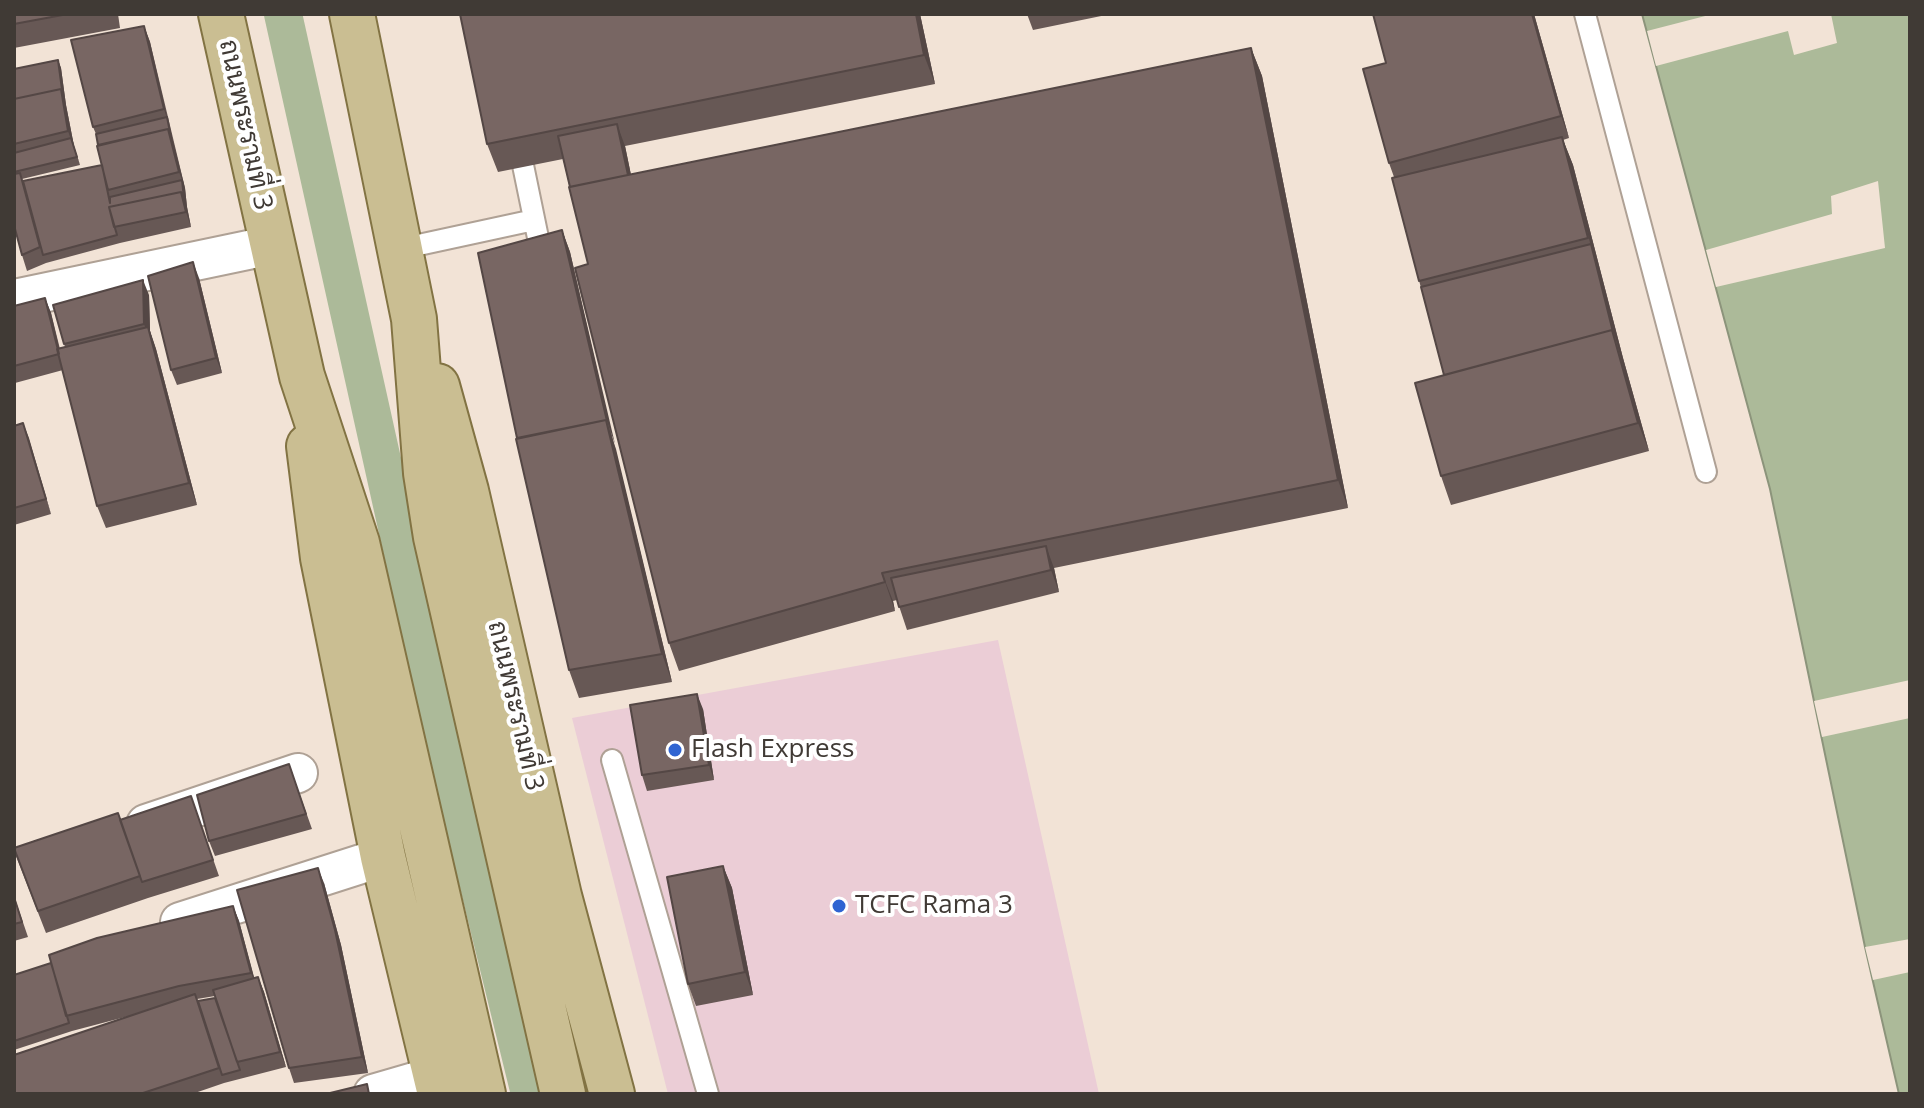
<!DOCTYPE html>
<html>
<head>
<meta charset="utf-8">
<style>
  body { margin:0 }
  #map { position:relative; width:1924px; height:1108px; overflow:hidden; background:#f2e3d6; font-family:"Open Sans",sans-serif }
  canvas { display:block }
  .frame { position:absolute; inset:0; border:16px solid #403a35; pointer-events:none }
</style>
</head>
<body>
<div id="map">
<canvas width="1924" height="1108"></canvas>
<div class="frame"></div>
</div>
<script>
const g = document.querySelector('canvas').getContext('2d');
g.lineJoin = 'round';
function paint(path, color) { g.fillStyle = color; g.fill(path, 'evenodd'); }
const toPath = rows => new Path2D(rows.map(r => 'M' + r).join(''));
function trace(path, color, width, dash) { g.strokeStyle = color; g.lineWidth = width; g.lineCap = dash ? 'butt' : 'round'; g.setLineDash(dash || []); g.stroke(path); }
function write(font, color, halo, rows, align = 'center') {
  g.font = font + ' "Open Sans",Sarabun,sans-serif'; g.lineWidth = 8; g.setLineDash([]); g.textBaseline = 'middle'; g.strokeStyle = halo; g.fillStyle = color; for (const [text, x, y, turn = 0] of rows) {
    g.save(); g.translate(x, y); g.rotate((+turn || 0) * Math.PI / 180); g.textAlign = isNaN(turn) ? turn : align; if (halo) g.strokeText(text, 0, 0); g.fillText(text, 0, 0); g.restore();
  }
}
const green = toPath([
  [998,640,1099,1094,668,1094,572,718]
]);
const water = toPath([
  [1642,14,1910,14,1910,1094,1899,1094,1865,947,1770,489,1642,14]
]);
const pier = toPath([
  [1713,14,1831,14,1837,43,1794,55,1788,31,1656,66,1647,31],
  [1878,181,1885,248,1716,287,1706,250,1832,214,1831,196],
  [1910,680,1910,718,1822,737,1814,701],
  [1910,939,1910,972,1873,980,1865,947]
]);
const canal = toPath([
  [283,14,454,784,530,1094]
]);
const service = toPath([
  [1585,14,1706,472],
  [518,141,543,262],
  [400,249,534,220],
  [612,760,708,1094]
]);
const minor = toPath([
  [14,299,272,245],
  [146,824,298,773],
  [180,922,383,857],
  [373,1094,435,1076]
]);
const primary = toPath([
  [221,14,302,376,357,543,483,1094],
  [352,14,414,319,426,473,436,537,563,1094],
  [437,386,466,491,559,896,612,1094],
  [309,446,323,558,383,857,440,1094]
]);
const wall = toPath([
  [14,14,118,14,120,28,14,48],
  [920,14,935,84,625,146,631,175,1251,48,1262,76,1348,508,1054,568,1059,592,907,630,897,600,893,601,895,611,679,671,669,643,588,264,563,159,498,172,487,144],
  [1027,14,1111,14,1033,30],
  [1534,14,1569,138,1563,140,1573,165,1623,358,1649,451,1451,505,1441,476,1444,375,1392,178,1394,177,1389,163,1386,63],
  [144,26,150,42,185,188,187,207,191,227,120,243,46,263,27,271,22,255,14,225,14,69,58,60,61,68,66,105,74,146,80,165,22,179,23,181,102,165,96,134,93,127],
  [562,230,570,252,614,444,672,682,579,698,569,670,478,253],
  [199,278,222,373,177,385,171,370],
  [149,295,150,331,156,349,197,505,106,528,97,506,63,370,15,383,14,306,45,298,51,313,60,349,65,347,53,305],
  [23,423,51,514,14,525,14,426],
  [703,709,714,780,647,791,642,775],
  [289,764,312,829,215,856,209,841],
  [191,796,219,876,148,898,46,933,14,851,120,820],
  [723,866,732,888,753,995,696,1006,688,984],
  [324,883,341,945,368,1073,294,1083,289,1068],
  [14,896,28,937,14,941],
  [233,906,239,921,254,978,258,977,264,992,286,1067,224,1083,192,1094,14,1094,129,1016,72,1031,14,1050,14,975],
  [215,996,215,998,198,1001,197,999]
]);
const shadedWall = toPath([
  [916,14,920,14,935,84,924,55],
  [1532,14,1534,14,1569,138,1561,116],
  [144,26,150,42,169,125,164,109],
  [1251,48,1262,76,1348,508,1338,480],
  [58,60,61,68,66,105,74,146,80,165,68,131,61,89],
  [167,117,169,125,185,188,179,172,168,129],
  [617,124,625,146,637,204,629,182],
  [1562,137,1573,165,1623,358,1649,451,1638,423],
  [182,180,185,188,187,207,191,227,186,212,181,192],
  [562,230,570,252,615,444,607,421],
  [193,262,199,278,222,373,216,358],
  [143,280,149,295,150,331,156,349,197,505,189,483,150,339,144,324],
  [45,298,51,313,64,369,59,354],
  [606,420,616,449,672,682,662,654],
  [23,423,29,438,51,514,46,499],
  [1046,546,1054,568,1059,592,1051,570],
  [882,573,893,601,895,611,885,582],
  [697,694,703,709,714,780,709,765],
  [723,866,732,888,753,995,745,972],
  [318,868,324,883,341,945,368,1073,362,1057],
  [233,906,239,921,257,988,251,973],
  [258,977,264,992,286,1067,280,1052]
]);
const building = toPath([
  [14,14,68,14,14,24,14,14],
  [460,14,916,14,924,55,487,144,460,14],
  [1373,14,1532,14,1561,116,1389,163,1363,69,1386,63,1373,14],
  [144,26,164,109,93,127,71,40,144,26],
  [1251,48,1338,480,882,573,885,582,669,643,575,268,588,264,569,187,1251,48],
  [58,60,63,97,61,89,14,99,14,69,58,60],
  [61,89,68,131,14,144,14,99,61,89],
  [167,117,171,137,168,129,98,145,96,134,167,117],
  [617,124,628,175,570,187,558,136,617,124],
  [168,129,179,172,108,190,97,146,168,129],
  [1562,137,1588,238,1419,281,1392,178,1562,137],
  [71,138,77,157,14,172,14,153,71,138],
  [102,165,110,203,110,197,182,180,184,199,181,192,109,207,117,235,43,255,23,181,102,165],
  [20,173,40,247,22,255,14,225,14,174,20,173],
  [181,192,186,212,114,227,109,207,181,192],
  [562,230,607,421,606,420,517,438,478,253,562,230],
  [1591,244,1614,336,1612,330,1444,375,1421,287,1591,244],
  [193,262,216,358,171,370,148,276,193,262],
  [143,280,144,324,64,344,53,305,143,280],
  [45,298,59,354,14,366,14,306,45,298],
  [148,327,189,483,97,506,57,349,148,327],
  [1612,330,1638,423,1441,476,1415,383,1612,330],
  [606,420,662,654,569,670,516,439,606,420],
  [23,423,46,499,14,508,14,426,23,423],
  [1046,546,1051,570,899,607,891,578,1046,546],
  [697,694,709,765,642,775,630,705,697,694],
  [289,764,306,814,209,841,197,795,289,764],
  [191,796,213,860,142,882,120,820,191,796],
  [118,813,140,876,38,911,14,848,118,813],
  [723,866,745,972,688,984,667,877,723,866],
  [318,868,335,930,362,1057,289,1068,237,890,318,868],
  [14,897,22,922,14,924,14,897],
  [233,906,251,973,179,986,66,1016,49,955,97,938,233,906],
  [51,963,69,1023,14,1041,14,975,51,963],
  [258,977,280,1052,237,1062,213,990,258,977],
  [195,994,219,1068,140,1094,14,1094,14,1055,195,994],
  [215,998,240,1070,222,1075,198,1001,215,998],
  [367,1084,369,1094,326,1094,367,1084]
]);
const markers = [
  [675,750,8,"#2f64d2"],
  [839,906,8,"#2f64d2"]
];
const streetNames = [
  ["ถนนพระรามที่ 3",245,125,78],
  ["ถนนพระรามที่ 3",515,706,77]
];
const poiNames = [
  ["Flash Express",691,750],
  ["TCFC Rama 3",855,906]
];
paint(green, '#ebcdd6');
paint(water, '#acba99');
trace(water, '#8c947b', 2);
paint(pier, '#f2e3d6');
trace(canal, '#acba99', 38);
trace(service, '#afa195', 24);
trace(minor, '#afa195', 42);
trace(primary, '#827343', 48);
trace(service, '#fff', 20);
trace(minor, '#fff', 38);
trace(primary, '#cabe92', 44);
paint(wall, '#675855');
paint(shadedWall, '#544745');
paint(building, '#786663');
trace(building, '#544745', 2);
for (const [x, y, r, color] of markers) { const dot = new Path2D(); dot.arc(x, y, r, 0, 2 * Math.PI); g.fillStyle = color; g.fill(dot); trace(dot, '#fff', 3); }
write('26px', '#403a35', '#fff', streetNames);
write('26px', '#403a35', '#fff', poiNames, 'left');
</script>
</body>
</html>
